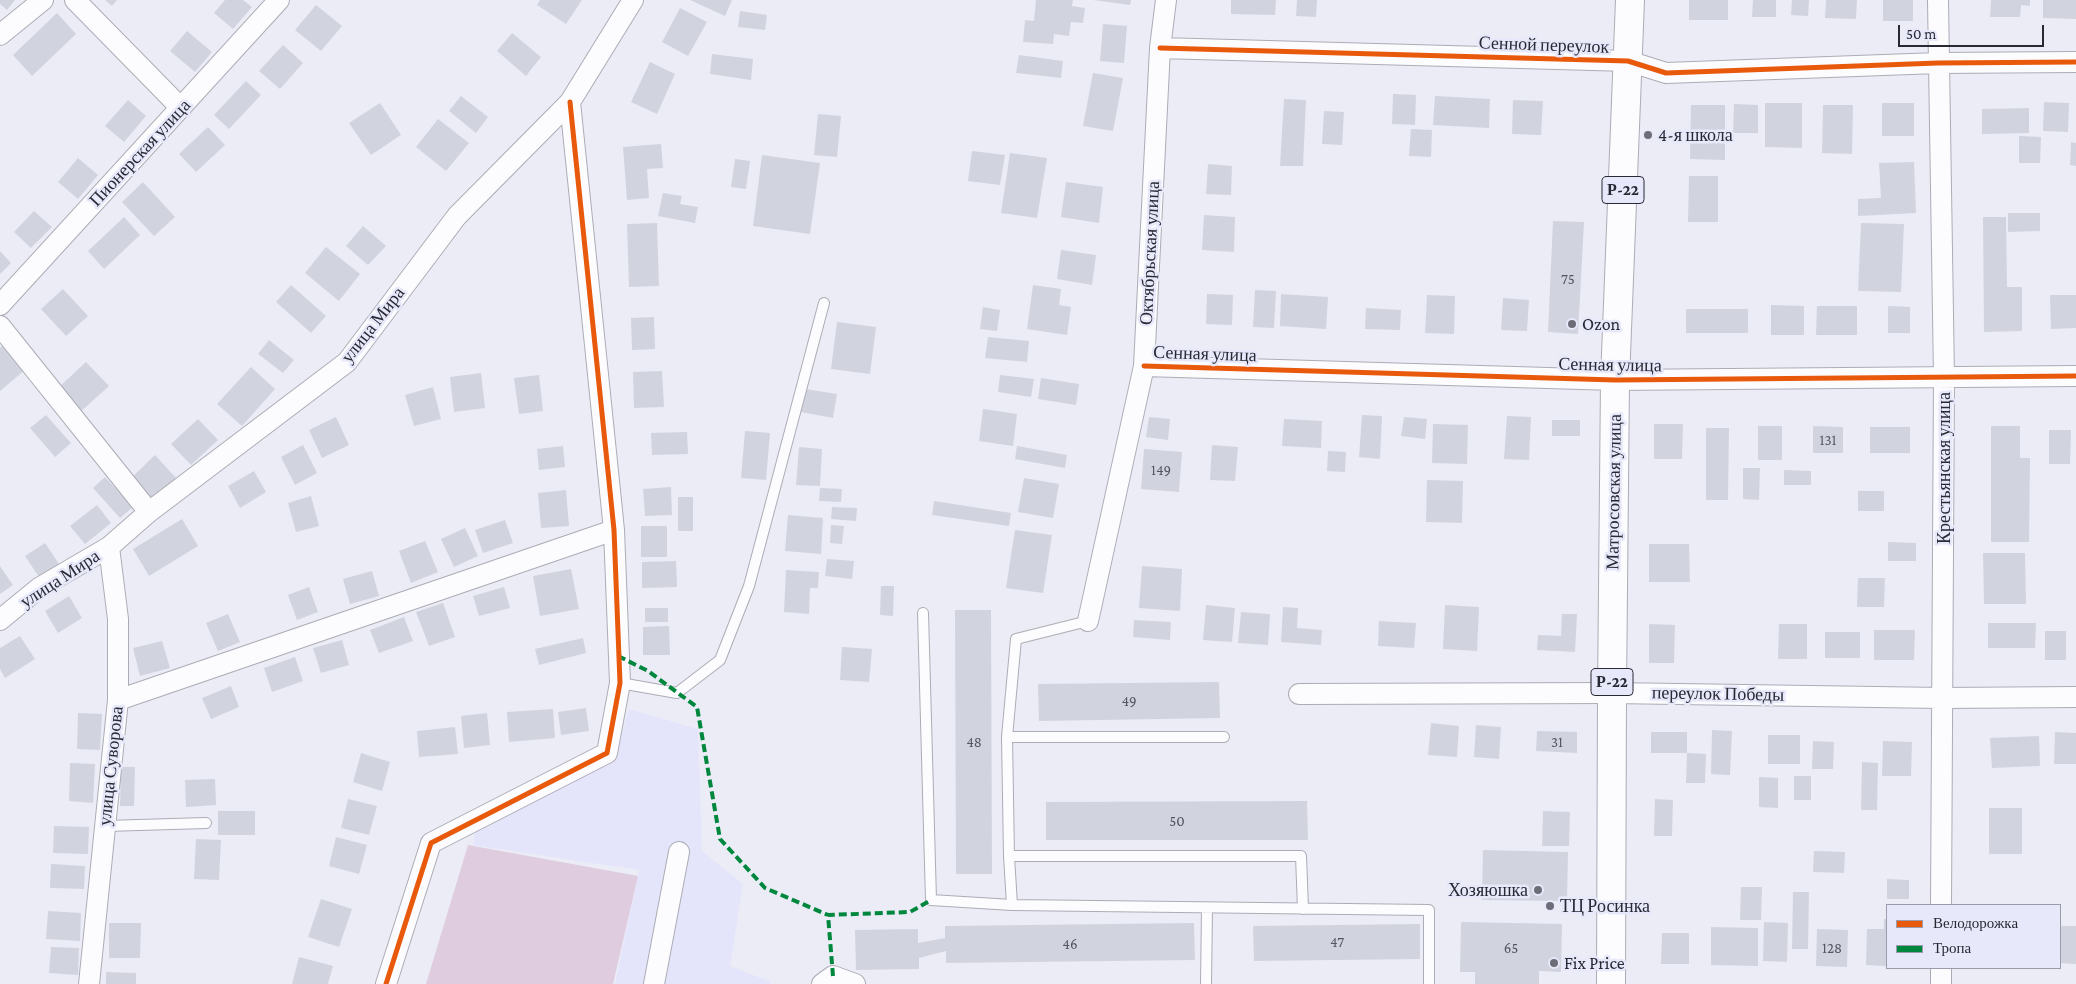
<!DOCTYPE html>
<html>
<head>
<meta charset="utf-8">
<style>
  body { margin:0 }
  #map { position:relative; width:2076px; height:984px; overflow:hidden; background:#ebecf6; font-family:"Crimson Pro",serif }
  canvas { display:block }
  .legend { position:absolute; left:1886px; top:904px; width:175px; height:65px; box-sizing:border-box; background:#e7e9fb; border:1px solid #9b9cab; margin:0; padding:6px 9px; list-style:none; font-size:15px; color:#292934 }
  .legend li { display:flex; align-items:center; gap:10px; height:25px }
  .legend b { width:25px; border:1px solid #9b9cab }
  .scale { position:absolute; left:1898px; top:25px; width:146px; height:22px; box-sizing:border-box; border:2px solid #292934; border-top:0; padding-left:6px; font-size:15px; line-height:18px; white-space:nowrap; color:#292934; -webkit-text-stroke:4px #e7e9fb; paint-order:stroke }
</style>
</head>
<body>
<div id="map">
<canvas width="2076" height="984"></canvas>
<ul class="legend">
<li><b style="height:6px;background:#e8590c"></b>Велодорожка</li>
<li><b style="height:6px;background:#00873e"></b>Тропа</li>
</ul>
<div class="scale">50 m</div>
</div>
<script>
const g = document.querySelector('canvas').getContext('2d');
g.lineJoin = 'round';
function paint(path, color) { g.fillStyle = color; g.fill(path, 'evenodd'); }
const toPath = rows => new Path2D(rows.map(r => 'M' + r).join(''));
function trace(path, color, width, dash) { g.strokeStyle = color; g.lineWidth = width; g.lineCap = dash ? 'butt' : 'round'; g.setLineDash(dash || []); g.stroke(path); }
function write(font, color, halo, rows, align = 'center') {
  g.font = font + ' "Crimson Pro",serif'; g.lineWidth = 5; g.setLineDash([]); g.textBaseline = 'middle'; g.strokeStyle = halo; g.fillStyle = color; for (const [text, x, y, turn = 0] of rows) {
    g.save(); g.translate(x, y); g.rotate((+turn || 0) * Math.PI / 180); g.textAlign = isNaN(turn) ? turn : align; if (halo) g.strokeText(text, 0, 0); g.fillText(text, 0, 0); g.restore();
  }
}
const built = toPath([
  [629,709,698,729,702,851,743,884,730,966,771,982,770,984,615,984,639,870,473,845,476,828,616,757]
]);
const green = toPath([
  [468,845,638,876,613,984,426,984]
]);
const building = toPath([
  [0,0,15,0,7,10,0,4],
  [105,0,117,0,112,6],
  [225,0,243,0,252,7,233,29,214,13],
  [540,0,582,0,566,24,537,5],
  [690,0,732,0,725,16],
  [1036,0,1073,0,1072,6,1085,8,1083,23,1071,22,1069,36,1054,34,1053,44,1023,42,1025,20,1034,21],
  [1093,0,1131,0,1130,5],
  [1231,0,1276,0,1275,15,1231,14],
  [1297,0,1317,0,1316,17,1296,16],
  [1689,0,1728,0,1728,20,1689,20],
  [1753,0,1776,0,1776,17,1752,17],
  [1792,0,1809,0,1808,16,1791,15],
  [1826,0,1857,0,1856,19,1825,18],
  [1883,0,1913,0,1913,21,1883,21],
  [1991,0,2030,0,2030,6,2021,5,2020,17,1990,17],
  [2043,0,2076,0,2076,19,2043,18],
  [316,5,342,26,321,51,295,30],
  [680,8,707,22,688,56,662,42],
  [740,11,767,15,765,30,738,27],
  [57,13,76,34,32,76,13,55],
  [1103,24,1127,26,1124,63,1100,61],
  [187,31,212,52,195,72,170,51],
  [512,33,541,57,526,76,497,51],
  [283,45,303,63,280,89,259,71],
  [712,54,753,59,751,80,710,74],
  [1019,55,1063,61,1061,78,1016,73],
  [650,62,675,74,657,114,631,102],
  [1093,73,1123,78,1113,131,1083,126],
  [246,81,261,95,229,129,214,115],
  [1393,94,1416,95,1415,125,1392,124],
  [461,96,488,117,476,133,449,111],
  [1435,96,1490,99,1489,128,1433,125],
  [1284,99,1306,100,1303,166,1280,166],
  [128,100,146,116,124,142,105,126],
  [1513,100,1543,101,1541,135,1512,134],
  [2044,102,2069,103,2068,132,2043,131],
  [380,103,401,135,371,155,349,123],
  [1765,103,1802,103,1802,148,1765,147],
  [1882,103,1914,103,1914,136,1882,136],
  [1734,104,1758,105,1758,133,1733,133],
  [1691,105,1725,105,1725,160,1690,159],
  [1823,105,1853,105,1852,154,1822,153],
  [2029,108,2029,133,1982,134,1982,109],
  [1324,111,1344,112,1342,145,1322,144],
  [818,114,841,116,837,157,814,155],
  [438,119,469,143,446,171,416,147],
  [208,127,225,145,196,172,179,154],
  [1411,129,1432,130,1431,157,1409,156],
  [2019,136,2041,137,2040,163,2019,163],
  [2071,142,2076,143,2076,166,2070,165],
  [661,144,663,168,647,169,649,198,627,200,623,147],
  [972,151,1005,155,1000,185,968,181],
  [1010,153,1047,158,1037,218,1001,213],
  [762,155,820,163,810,234,753,226],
  [78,158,98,175,78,199,58,182],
  [735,159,750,161,746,189,731,187],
  [1914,162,1916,213,1858,216,1858,199,1881,198,1879,163],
  [1208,164,1232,166,1231,195,1206,194],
  [1689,176,1718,176,1718,222,1688,222],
  [143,182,175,217,154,236,122,202],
  [1066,182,1103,187,1099,223,1061,217],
  [663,193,682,196,680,204,698,207,695,223,658,216],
  [34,211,52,227,31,248,14,232],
  [2008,213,2040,213,2040,231,2008,232],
  [1204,215,1235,217,1234,252,1202,250],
  [124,217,140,235,104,269,88,251],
  [1983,217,2006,217,2007,287,2022,287,2022,331,1984,332],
  [1553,221,1584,222,1578,334,1548,332],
  [657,223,659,286,629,287,627,224],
  [1861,223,1904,224,1901,292,1858,291],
  [363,226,386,246,368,265,346,246],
  [326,247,360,274,339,301,305,273],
  [1061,250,1096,255,1092,285,1057,279],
  [0,251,11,263,0,274],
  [291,285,326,316,311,333,276,302],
  [1033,285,1061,289,1059,305,1071,307,1067,335,1027,329],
  [63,289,88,316,66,336,41,309],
  [1255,290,1276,291,1274,328,1253,327],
  [1207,294,1233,295,1232,325,1206,324],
  [1281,294,1328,297,1326,329,1280,326],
  [1427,295,1455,296,1454,334,1425,333],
  [2050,295,2076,295,2076,328,2051,329],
  [1503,298,1529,300,1527,331,1501,330],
  [1771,305,1804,306,1804,335,1771,335],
  [1817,306,1857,306,1857,335,1816,335],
  [1888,306,1910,307,1910,333,1888,333],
  [983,307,1000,310,997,331,980,329],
  [1366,308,1401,310,1400,330,1365,329],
  [1686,309,1748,309,1748,333,1686,333],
  [654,317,655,349,632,350,631,318],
  [837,322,876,327,870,374,831,369],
  [988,337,1029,341,1027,362,985,358],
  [269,340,294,360,283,373,258,354],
  [4,344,25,370,0,391,0,348],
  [86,362,109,386,78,414,56,390],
  [251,367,275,389,242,426,217,404],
  [662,371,664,407,634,408,633,372],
  [481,373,485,408,454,412,450,377],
  [539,375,543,411,519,414,514,378],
  [1000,375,1034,379,1031,397,998,392],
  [1041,378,1079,384,1076,405,1038,399],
  [433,387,441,419,414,426,405,395],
  [805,389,837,394,833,418,801,412],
  [983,409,1017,414,1013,446,979,441],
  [46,415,71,443,55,457,30,428],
  [1362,415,1382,416,1380,459,1359,457],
  [1507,416,1531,417,1529,460,1504,459],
  [336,417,349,445,322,458,309,430],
  [1149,417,1170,419,1168,440,1146,437],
  [1404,417,1427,419,1425,439,1401,436],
  [198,419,218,440,191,465,171,444],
  [1284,419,1322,421,1321,448,1282,446],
  [1552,420,1580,420,1580,436,1552,436],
  [1433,424,1468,425,1467,464,1432,463],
  [1654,424,1683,424,1682,459,1654,459],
  [1758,426,1782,426,1782,460,1758,460],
  [1813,426,1843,427,1843,453,1813,453],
  [1991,426,2020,426,2020,458,2030,458,2029,542,1991,542],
  [1870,427,1910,427,1910,453,1870,453],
  [1706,428,1729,428,1728,500,1706,500],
  [2049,430,2071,430,2070,464,2049,464],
  [745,431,770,433,766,480,741,478],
  [687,432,688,454,652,455,651,433],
  [303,445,317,473,295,485,281,457],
  [1212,445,1238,447,1235,481,1210,480],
  [563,446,565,467,539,470,537,449],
  [1017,446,1067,455,1065,468,1015,459],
  [799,447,822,449,820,486,796,485],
  [1144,449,1182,452,1179,492,1141,489],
  [1328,451,1346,452,1345,472,1327,471],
  [155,455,177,479,149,504,128,481],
  [1743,468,1760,468,1759,500,1743,499],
  [1784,470,1811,471,1811,485,1784,485],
  [254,471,266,492,240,508,228,486],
  [105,477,133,507,120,518,93,488],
  [1024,478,1059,484,1053,518,1018,512],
  [1427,480,1463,481,1462,523,1426,522],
  [671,487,672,515,645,516,643,489],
  [820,488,842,489,841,502,819,501],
  [566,490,569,526,541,528,538,493],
  [1858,491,1884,491,1884,511,1858,511],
  [311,496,319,526,296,532,288,503],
  [678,497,693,497,693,531,678,531],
  [934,501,1011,513,1009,526,932,515],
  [97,505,111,523,85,544,70,526],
  [832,507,857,508,856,521,831,519],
  [788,515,823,518,821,554,785,551],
  [182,519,198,546,149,576,133,549],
  [505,520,513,543,483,553,475,530],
  [831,525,844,526,842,544,830,543],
  [641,526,667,526,667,557,641,557],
  [465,528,478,556,454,567,441,539],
  [1015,530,1052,535,1043,593,1006,588],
  [425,541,438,572,411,583,399,551],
  [1888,542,1916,543,1916,561,1888,561],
  [45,543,61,567,41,580,25,556],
  [1649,544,1689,544,1690,582,1649,582],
  [1983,553,2025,553,2026,604,1984,604],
  [827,559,854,561,852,579,825,576],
  [676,561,677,587,642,588,642,562],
  [0,566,13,585,0,594],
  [1142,566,1182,569,1180,611,1139,608],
  [571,569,579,609,540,616,533,576],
  [786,570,819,572,818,588,810,588,809,614,784,612],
  [372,571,379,596,350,604,343,579],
  [1858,578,1885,578,1884,607,1857,607],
  [881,586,894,586,893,616,880,615],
  [309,587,318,612,297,620,288,595],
  [504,587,510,608,479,616,473,596],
  [69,596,82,618,58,633,45,611],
  [443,603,455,637,429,646,416,612],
  [1206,605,1235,608,1232,642,1203,640],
  [1445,605,1479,607,1477,651,1443,649],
  [1283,607,1298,608,1297,628,1322,630,1321,645,1281,642],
  [645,608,668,608,668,622,645,622],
  [955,610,991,610,992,874,956,874],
  [1241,612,1270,614,1268,645,1238,643],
  [228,614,240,642,218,651,206,623],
  [1562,614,1577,614,1575,652,1537,650,1538,635,1561,636],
  [404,617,413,641,379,653,370,630],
  [1134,620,1171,622,1170,640,1133,637],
  [1379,621,1416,623,1414,648,1378,646],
  [1988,623,2036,623,2035,648,1988,648],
  [1649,624,1675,625,1674,663,1649,663],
  [1779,624,1807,624,1807,659,1778,659],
  [669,626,670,655,643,655,643,627],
  [1874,630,1915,630,1914,660,1874,660],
  [2045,631,2066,631,2066,660,2045,660],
  [1825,632,1860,632,1860,658,1825,658],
  [20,636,35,659,5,678,0,669,0,648],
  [583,638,586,653,539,665,535,649],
  [342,640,349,665,321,673,313,648],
  [162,641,170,668,140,676,133,648],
  [842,647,872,649,869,682,840,680],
  [295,657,303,681,272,692,264,668],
  [1219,682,1220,718,1039,721,1038,684],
  [231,686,239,707,211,719,202,698],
  [586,708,589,731,561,735,558,712],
  [553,709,555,738,509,742,507,712],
  [78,713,102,714,100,750,77,749],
  [487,713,490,745,464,748,461,716],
  [1431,723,1459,726,1457,757,1428,755],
  [1476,725,1501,727,1499,759,1474,757],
  [455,727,458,754,419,757,417,731],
  [1712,730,1732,731,1730,775,1711,774],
  [1537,731,1577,732,1577,753,1536,751],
  [1651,732,1687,732,1687,753,1651,753],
  [2055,732,2076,733,2076,764,2054,764],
  [1768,735,1800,735,1800,764,1768,764],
  [2039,736,2040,766,1992,768,1990,738],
  [1813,741,1834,742,1833,769,1812,769],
  [1883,741,1912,742,1911,776,1882,776],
  [361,753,390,762,382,791,353,782],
  [1687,753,1706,754,1705,783,1686,783],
  [1862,762,1878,763,1877,810,1861,810],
  [70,763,95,764,93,803,69,801],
  [121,767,135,767,134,806,120,806],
  [1794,776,1811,776,1811,800,1794,800],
  [1759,777,1778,778,1778,808,1759,807],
  [215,779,216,805,186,807,185,780],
  [348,799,377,806,369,835,341,828],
  [1655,799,1673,800,1672,836,1654,836],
  [1307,801,1308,840,1046,840,1046,802],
  [1989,808,2022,808,2022,854,1989,854],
  [218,811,255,811,255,835,218,835],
  [1543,811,1570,812,1569,846,1542,846],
  [54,826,89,827,88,854,53,853],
  [336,837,367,845,359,874,329,866],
  [196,839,221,840,219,880,194,879],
  [1483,850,1568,852,1567,901,1482,900],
  [1814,851,1845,852,1844,873,1813,872],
  [51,864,85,866,84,889,50,888],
  [1887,879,1909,880,1909,899,1887,899],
  [1741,887,1762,887,1761,920,1740,920],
  [1793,892,1809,892,1808,949,1792,949],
  [321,899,352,909,339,947,308,937],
  [48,911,81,913,80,941,46,939],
  [1884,919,1887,919,1887,966,1866,965,1867,929,1884,929],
  [1461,922,1562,924,1561,972,1539,971,1539,984,1475,984,1475,972,1460,972],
  [1764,922,1788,923,1787,962,1763,961],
  [109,923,141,923,140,958,109,958],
  [1194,923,1195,960,946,963,946,951,919,958,919,969,856,970,855,930,918,929,918,943,945,938,945,926],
  [1420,924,1420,959,1254,961,1253,926],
  [2060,926,2076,926,2076,964,2060,963],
  [1711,927,1758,928,1758,966,1711,965],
  [1817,929,1848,930,1847,967,1816,966],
  [1662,933,1689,933,1689,964,1661,964],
  [51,947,79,948,78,975,49,973],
  [299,957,333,966,328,984,292,984],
  [106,972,136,973,136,984,106,984]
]);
const service = toPath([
  [923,613,931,900,1012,905,1429,910,1429,984],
  [1088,621,1016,639,1007,737,1009,856,1301,856,1303,909],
  [620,683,677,693,720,660,749,586,824,303],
  [1007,737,1224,737],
  [105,826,206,823],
  [1009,856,1012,905],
  [1206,984,1207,908]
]);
const minor = toPath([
  [75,0,181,108],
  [1938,0,1944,376,1941,905],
  [0,35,43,0],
  [1160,48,1628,61,1666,73,1938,63,2076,62],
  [0,305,279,0],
  [0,326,149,512],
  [1144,366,1615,380,2076,376],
  [0,620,39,588,109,547,149,512,347,362,457,216,570,102,633,0],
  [1088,621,1144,366,1160,48,1166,0],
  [1299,694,1612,693,1942,698,2076,697],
  [118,700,614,530],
  [89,984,118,700,118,619,109,547],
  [386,984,431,843,607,753,620,683,614,530,570,102],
  [654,984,679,852],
  [822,984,833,976,855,984],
  [1941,984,1941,968]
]);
const trunk = toPath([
  [1611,984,1612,693,1615,380,1630,0]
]);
const quiet = toPath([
  [618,656,648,671,697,707,720,839,765,888,828,915],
  [833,976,828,915,910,912,931,900]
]);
const cycleway = toPath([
  [1160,48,1628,61,1666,73,1938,63,2076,62],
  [1144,366,1615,380,2076,376],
  [386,984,431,843,607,753,620,683,614,530,570,102]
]);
const markers = [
  [1648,135,5,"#6d6d78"],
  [1572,324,5,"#6d6d78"],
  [1538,890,5,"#6d6d78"],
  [1550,906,5,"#6d6d78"],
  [1554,963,5,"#6d6d78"]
];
const numberNames = [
  ["75",1568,279],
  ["131",1828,440],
  ["149",1161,470],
  ["49",1129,701],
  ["48",974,742],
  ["31",1557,742],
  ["50",1177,821],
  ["47",1337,942],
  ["46",1070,944],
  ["65",1511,948],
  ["128",1832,948]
];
const shields = [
  [1623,190,42],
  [1612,682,42]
];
const shieldNames = [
  ["Р-22",1623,190],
  ["Р-22",1612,682]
];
const streetNames = [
  ["Сенной переулок",1544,45,2],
  ["Пионерская улица",140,153,-47],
  ["Октябрьская улица",1150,253,-87],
  ["улица Мира",373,325,-52],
  ["Сенная улица",1205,354,2],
  ["Сенная улица",1610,365,1],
  ["Крестьянская улица",1944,468,-90],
  ["Матросовская улица",1614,492,-89],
  ["улица Мира",60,579,-33],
  ["переулок Победы",1718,694,1],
  ["улица Суворова",111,766,-84]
];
const poiNames = [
  ["4-я школа",1658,135],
  ["Ozon",1582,324],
  ["Хозяюшка",1528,890,"right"],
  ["ТЦ Росинка",1560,906],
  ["Fix Price",1564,963]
];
paint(built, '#e4e5fa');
paint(green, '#dfcddf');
paint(building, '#d1d4de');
trace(service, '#acacb6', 12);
trace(minor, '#acacb6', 22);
trace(trunk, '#acacb6', 30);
trace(service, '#fcfcfe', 10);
trace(minor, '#fcfcfe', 20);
trace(trunk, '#fcfcfe', 28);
trace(quiet, '#00873e', 4, [8, 4]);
trace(cycleway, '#e8590c', 5);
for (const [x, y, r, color] of markers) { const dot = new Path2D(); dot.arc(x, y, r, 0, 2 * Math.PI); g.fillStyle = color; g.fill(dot); trace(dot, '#e7e9fb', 2); }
write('15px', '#54555f', null, numberNames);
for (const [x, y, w] of shields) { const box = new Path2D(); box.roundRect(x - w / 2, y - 13.5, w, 27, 4); g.fillStyle = '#e7e9fb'; g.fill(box); trace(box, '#292934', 1); }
write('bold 16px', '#292934', null, shieldNames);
write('18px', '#292934', '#e7e9fb', streetNames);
write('18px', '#292934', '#e7e9fb', poiNames, 'left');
</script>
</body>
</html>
